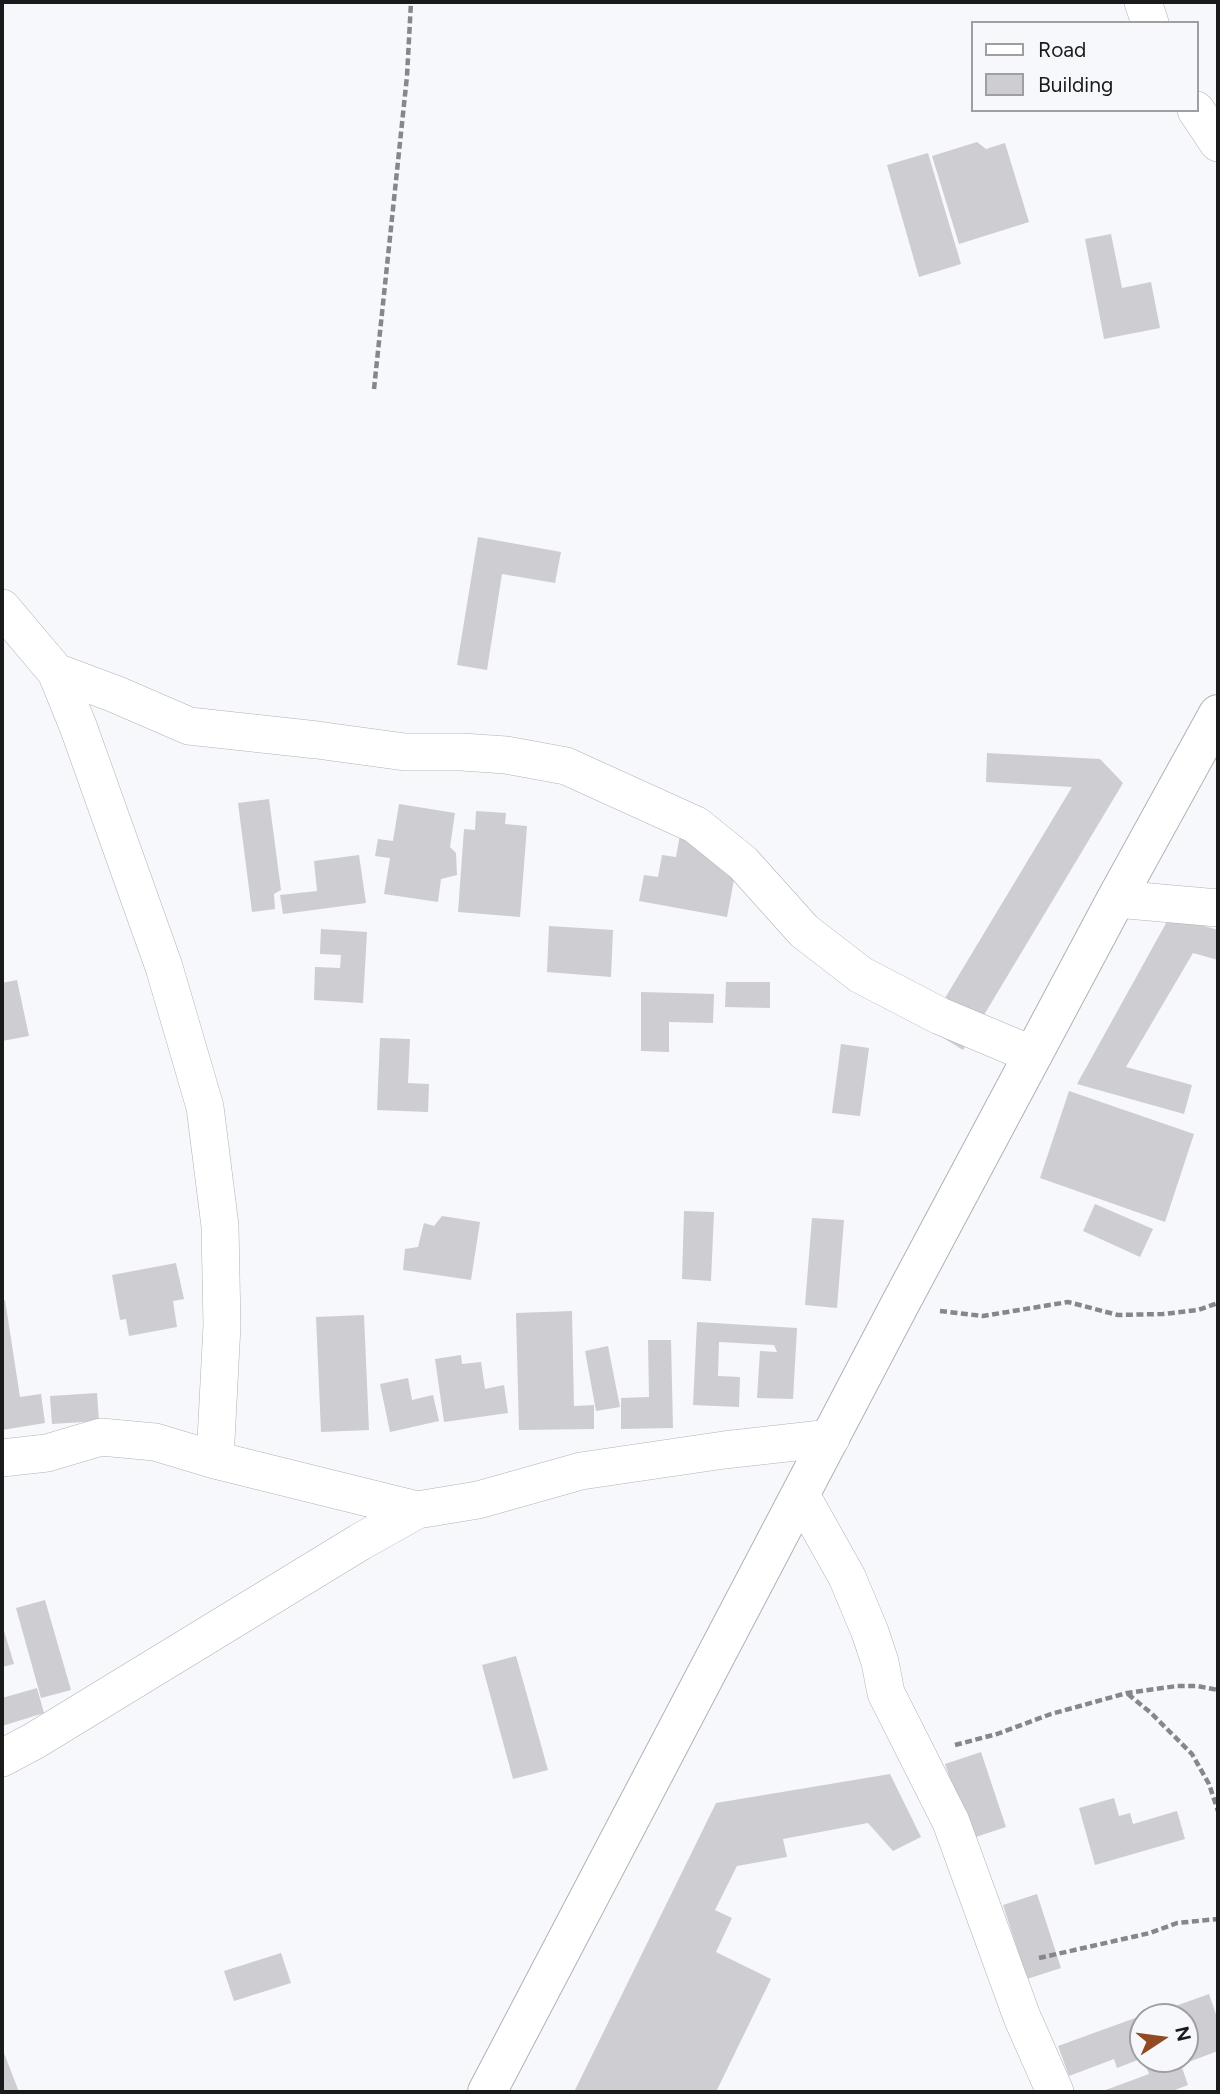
<!DOCTYPE html>
<html>
<head>
<meta charset="utf-8">
<style>
  body { margin:0 }
  #map { position:relative; width:1220px; height:2094px; overflow:hidden; background:#f7f8fc; font-family:Figtree,sans-serif }
  canvas { display:block }
  .frame { position:absolute; inset:0; border:4px solid #1a1a1b; pointer-events:none }
  .legend { position:absolute; left:971px; top:21px; width:228px; height:91px; box-sizing:border-box; background:#f7f8fc; border:2px solid #9f9fa2; margin:0; padding:9px 12px; list-style:none; font-size:21px; color:#1a1a1b }
  .legend li { display:flex; align-items:center; gap:14px; height:35px }
  .legend b { width:35px; border:2px solid #9f9fa2 }
  .north { position:absolute; left:1129px; top:2003px; width:70px; height:70px; box-sizing:border-box; background:#f7f8fc; border:2px solid #9f9fa2; border-radius:50%; rotate:77deg; font-size:19px; font-weight:700; line-height:28px; text-align:center; color:#1a1a1b }
  .north::after { content:''; display:block; margin:auto; width:24px; height:32px; background:#914a23; clip-path:polygon(50% 0,100% 100%,50% 72%,0 100%) }
</style>
</head>
<body>
<div id="map">
<canvas width="1220" height="2094"></canvas>
<div class="frame"></div>
<ul class="legend">
<li><b style="height:9px;background:#fff"></b>Road</li>
<li><b style="height:19px;background:#cecdd1"></b>Building</li>
</ul>
<div class="north">N</div>
</div>
<script>
const g = document.querySelector('canvas').getContext('2d');
g.lineJoin = 'round';
function paint(path, color) { g.fillStyle = color; g.fill(path, 'evenodd'); }
const toPath = rows => new Path2D(rows.map(r => 'M' + r).join(''));
function trace(path, color, width, dash) { g.strokeStyle = color; g.lineWidth = width; g.lineCap = dash ? 'butt' : 'round'; g.setLineDash(dash || []); g.stroke(path); }
const building = toPath([
  [977,142,986,149,1005,143,1029,222,959,244,932,156],
  [928,153,961,264,919,277,887,165],
  [1111,234,1122,288,1151,282,1160,328,1104,339,1085,239],
  [478,537,561,552,555,583,502,574,487,670,457,665],
  [987,753,1100,759,1123,783,963,1050,927,1028,1072,787,986,782],
  [269,799,281,890,274,894,275,909,252,912,238,803],
  [399,804,455,813,450,847,456,853,457,875,441,879,438,902,384,894,390,858,375,856,378,839,393,841],
  [476,811,506,813,505,824,527,826,520,917,458,912,464,829,475,830],
  [698,829,742,837,727,917,639,901,644,875,658,877,662,855,676,857,680,835],
  [359,855,366,903,283,914,280,895,317,891,314,861],
  [1170,916,1218,930,1218,960,1193,953,1126,1067,1192,1085,1184,1114,1077,1084],
  [549,926,613,930,611,977,547,972],
  [321,929,367,932,363,1003,314,1000,315,967,340,968,341,955,320,954],
  [17,980,29,1036,2,1041,2,983],
  [726,982,770,982,770,1008,725,1007],
  [641,992,714,994,713,1023,669,1022,669,1052,641,1051],
  [380,1038,410,1039,408,1083,429,1084,428,1112,377,1110],
  [841,1044,869,1048,860,1116,832,1113],
  [1069,1091,1194,1134,1165,1222,1040,1178],
  [1095,1204,1153,1229,1140,1257,1083,1231],
  [684,1211,714,1212,711,1281,682,1279],
  [442,1216,480,1222,471,1280,403,1270,405,1249,418,1247,424,1223,434,1226],
  [812,1218,844,1220,837,1308,805,1305],
  [176,1263,184,1299,173,1301,177,1327,129,1336,126,1319,120,1320,112,1275],
  [5,1300,20,1397,41,1394,45,1423,2,1430,2,1301],
  [572,1311,574,1406,594,1405,594,1429,519,1430,516,1313],
  [364,1315,369,1430,321,1432,316,1317],
  [697,1322,797,1328,793,1399,757,1398,760,1351,777,1352,774,1345,719,1342,718,1376,740,1377,739,1407,693,1405],
  [648,1340,671,1340,673,1428,621,1429,621,1398,649,1397],
  [608,1346,620,1407,596,1411,585,1351],
  [461,1355,462,1364,481,1362,485,1389,504,1385,508,1413,444,1422,435,1359],
  [408,1378,412,1400,433,1395,439,1421,390,1432,380,1384],
  [97,1393,99,1421,52,1424,50,1396],
  [45,1600,71,1690,41,1698,16,1608],
  [2,1624,14,1664,2,1667],
  [516,1656,548,1770,513,1779,482,1665],
  [37,1688,44,1713,2,1726,2,1698],
  [981,1752,1006,1827,970,1839,945,1764],
  [890,1774,921,1837,893,1851,868,1823,783,1839,787,1857,737,1866,715,1910,732,1918,716,1952,771,1979,716,2092,574,2092,716,1803],
  [1114,1798,1119,1816,1130,1813,1133,1824,1177,1811,1185,1839,1095,1865,1079,1808],
  [1037,1894,1061,1968,1027,1979,1003,1905],
  [281,1953,291,1983,234,2001,224,1971],
  [1209,1994,1218,2020,1218,2051,1183,2064,1181,2059,1185,2059,1185,2017,1166,2017,1164,2010],
  [1160,2009,1163,2017,1143,2017,1143,2058,1117,2068,1114,2059,1069,2076,1058,2046],
  [2,2048,19,2092,2,2092],
  [1143,2059,1179,2059,1188,2085,1170,2092,1100,2092,1149,2074]
]);
const path = toPath([
  [374,389,407,76,411,2],
  [940,1311,983,1316,1068,1302,1118,1315,1163,1314,1198,1310,1218,1303],
  [1128,1694,1151,1713,1192,1754,1209,1784,1218,1811],
  [955,1745,997,1734,1051,1714,1127,1693,1177,1686,1197,1686,1218,1690],
  [1039,1958,1150,1933,1177,1923,1218,1919]
]);
const minor = toPath([
  [1143,2,1150,23],
  [1196,110,1218,143],
  [2,608,56,672,115,694,189,726,317,740,405,752,462,752,506,755,566,766,696,825,743,863,804,931,861,975,940,1016,1033,1055],
  [56,672,78,726,164,967,205,1107,220,1226,222,1325,215,1460],
  [1116,899,1218,908],
  [2,1458,47,1453,101,1437,155,1442,215,1460,417,1510,478,1500,581,1471,724,1450,831,1438],
  [801,1495,847,1577,870,1632,880,1662,886,1693,951,1822,1022,2017,1055,2092],
  [2,1758,34,1741,360,1542,417,1510]
]);
const tertiary = toPath([
  [487,2092,899,1306,1116,899,1218,714]
]);
paint(building, '#cecdd1');
trace(minor, '#b1b2b6', 38);
trace(tertiary, '#b1b2b6', 40);
trace(path, '#868789', 4.5, [7, 3.5]);
trace(minor, '#fff', 37);
trace(tertiary, '#fff', 38);
</script>
</body>
</html>
